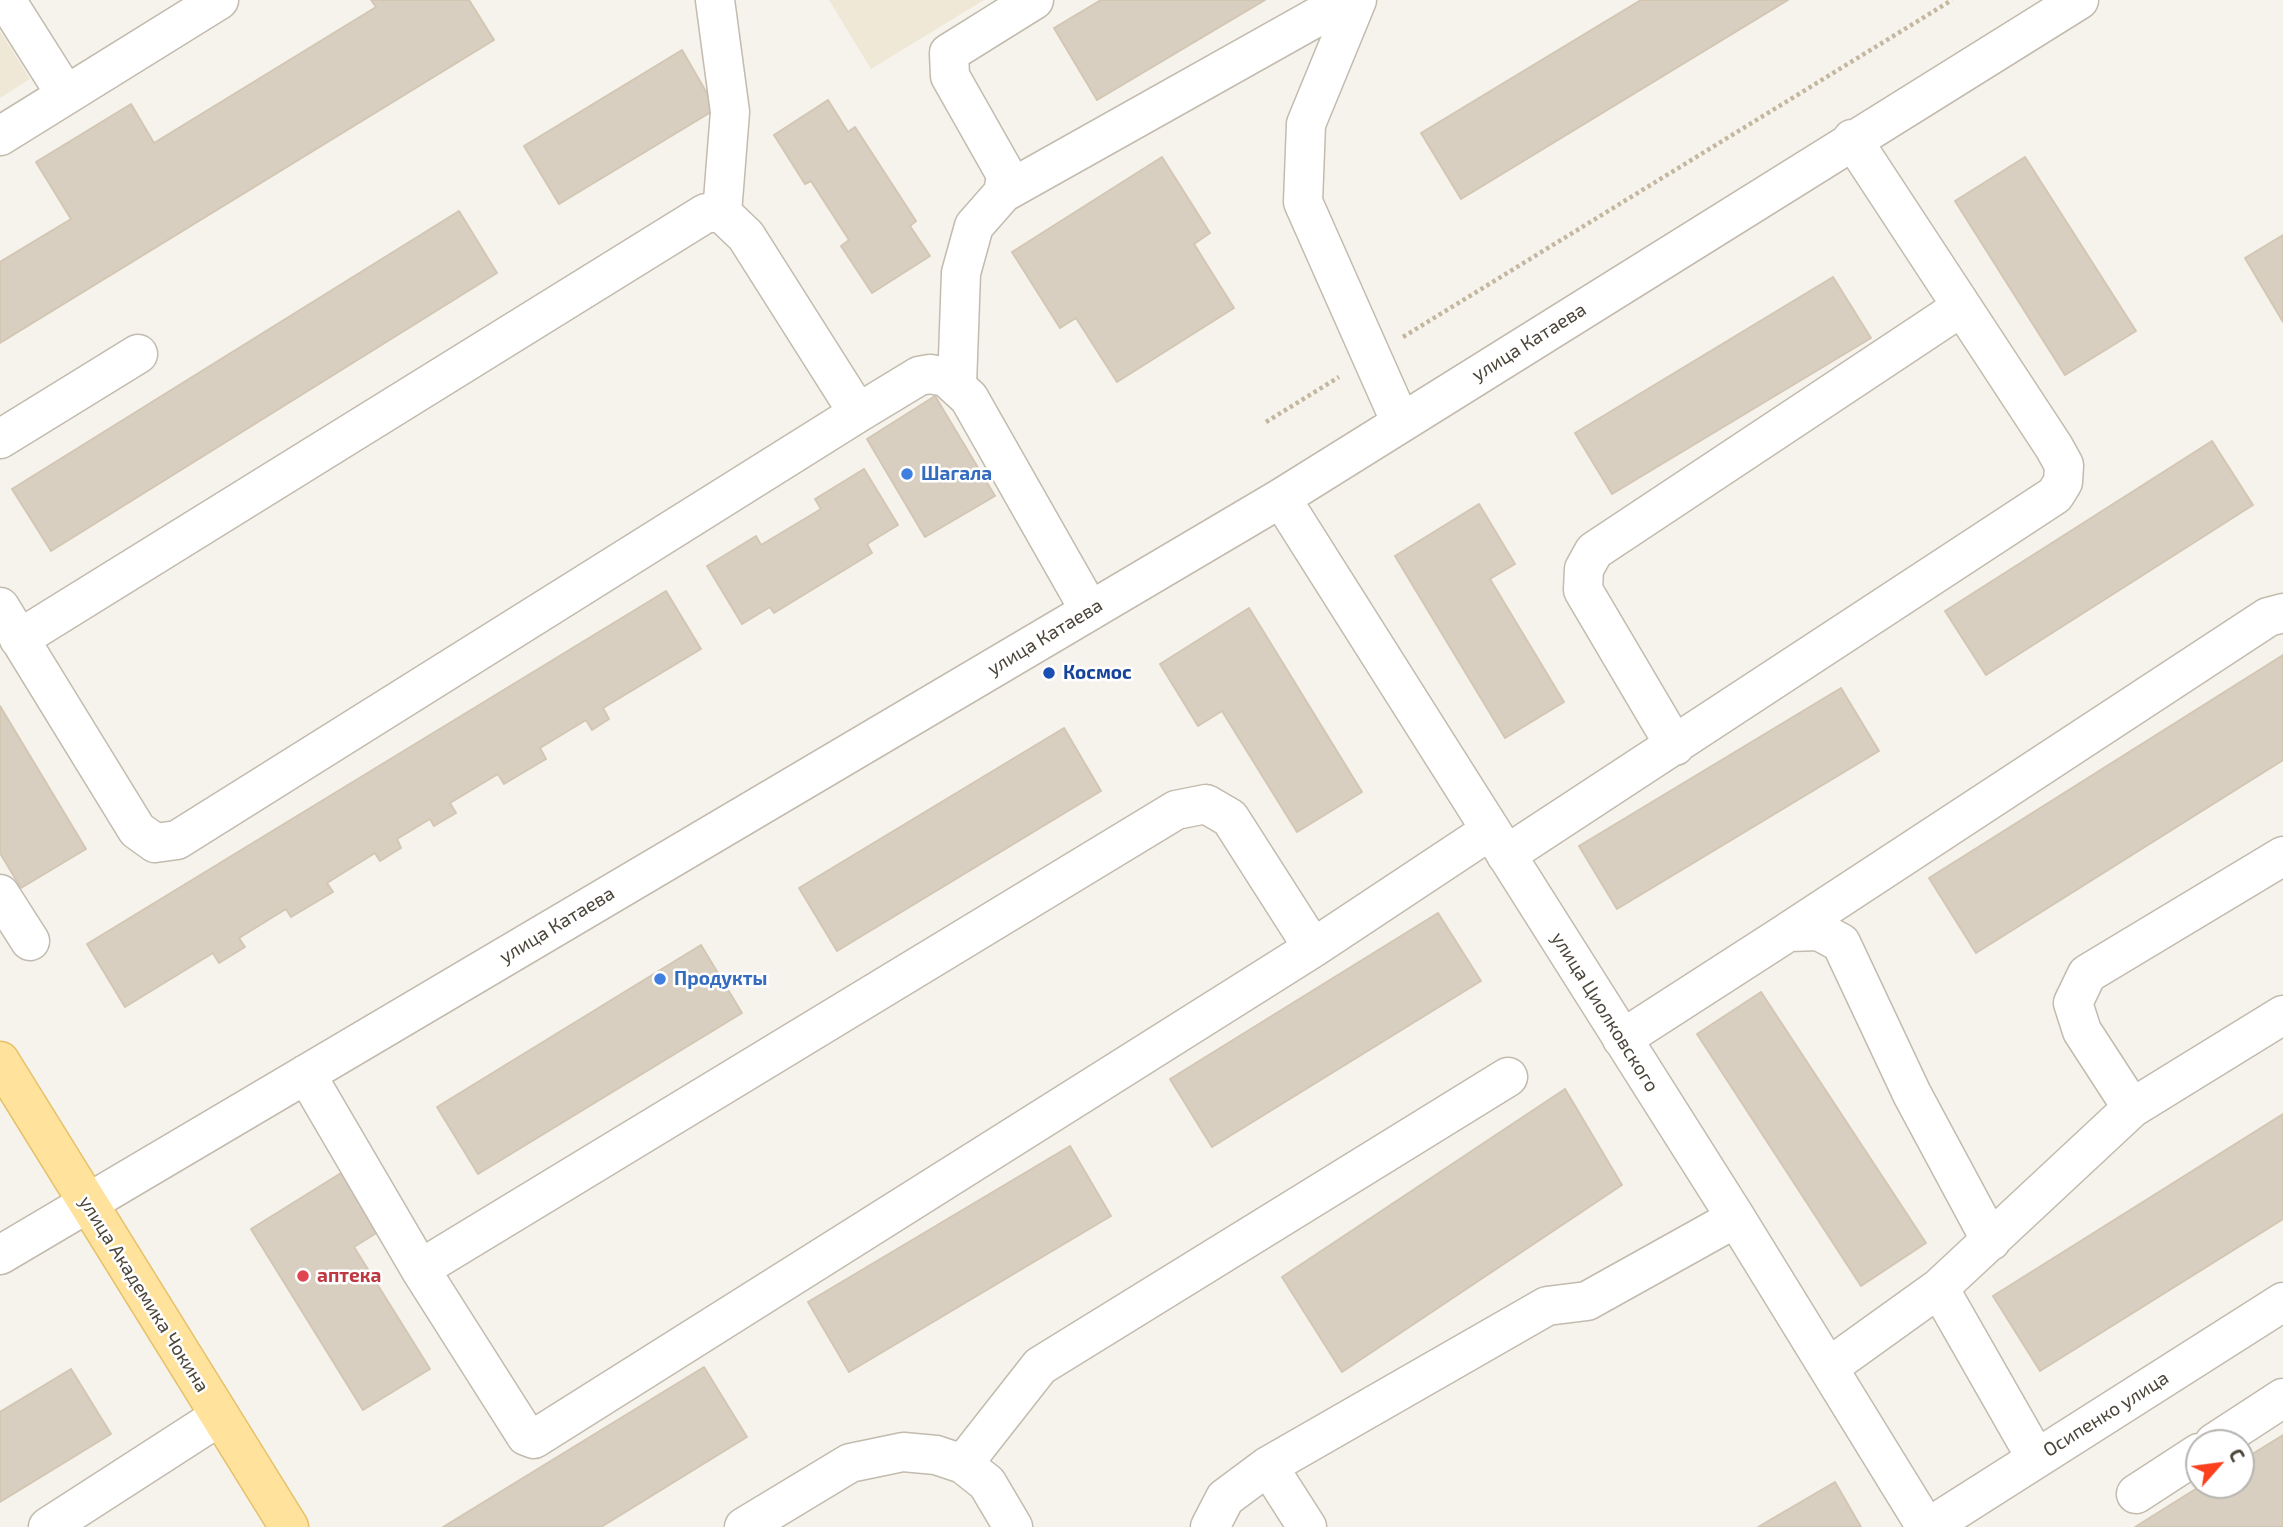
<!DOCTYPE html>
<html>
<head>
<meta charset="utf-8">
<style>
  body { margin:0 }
  #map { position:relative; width:2283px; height:1527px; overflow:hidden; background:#f6f3ec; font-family:"Exo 2",sans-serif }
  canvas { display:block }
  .north { position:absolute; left:2185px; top:1429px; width:70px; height:70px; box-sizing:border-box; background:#fff; border:2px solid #b7b4b0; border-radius:50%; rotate:62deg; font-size:19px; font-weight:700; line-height:28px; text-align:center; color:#4b4439 }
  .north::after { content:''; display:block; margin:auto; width:24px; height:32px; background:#fc3f1d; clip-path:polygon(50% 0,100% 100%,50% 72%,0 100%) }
</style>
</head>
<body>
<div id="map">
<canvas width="2283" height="1527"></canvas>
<div class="north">С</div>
</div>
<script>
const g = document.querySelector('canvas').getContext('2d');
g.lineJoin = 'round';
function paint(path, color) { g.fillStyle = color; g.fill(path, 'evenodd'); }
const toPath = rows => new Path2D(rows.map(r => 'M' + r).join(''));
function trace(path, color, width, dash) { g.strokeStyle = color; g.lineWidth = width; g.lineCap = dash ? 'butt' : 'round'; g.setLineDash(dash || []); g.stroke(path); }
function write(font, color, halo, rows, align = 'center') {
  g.font = font + ' "Exo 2",sans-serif'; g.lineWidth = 5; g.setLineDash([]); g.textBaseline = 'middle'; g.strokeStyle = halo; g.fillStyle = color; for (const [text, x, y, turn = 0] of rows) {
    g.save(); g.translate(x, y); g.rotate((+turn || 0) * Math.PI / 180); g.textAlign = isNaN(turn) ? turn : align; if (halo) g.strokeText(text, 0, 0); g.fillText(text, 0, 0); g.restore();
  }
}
const education = toPath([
  [829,0,984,0,871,69],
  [0,31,30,79,0,98]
]);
const building = toPath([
  [371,0,469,0,494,40,0,343,0,262,71,219,36,162,131,104,154,143,376,7,371,0],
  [1101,0,1265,0,1097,100,1054,28,1101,0],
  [1641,0,1788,0,1461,199,1421,133,1641,0],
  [682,50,716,109,559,204,524,146,682,50],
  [828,100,848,132,855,127,916,221,910,226,930,256,872,293,841,246,849,240,811,181,805,184,774,135,828,100],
  [1162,157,1210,233,1194,244,1234,308,1117,382,1076,318,1060,328,1012,252,1162,157],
  [2025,157,2136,331,2065,375,1955,201,2025,157],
  [459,211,497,273,51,551,12,489,459,211],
  [2283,235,2283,322,2245,258,2283,235],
  [1833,277,1871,338,1612,494,1575,433,1833,277],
  [935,396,995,496,925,537,867,439,935,396],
  [2212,441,2253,505,1986,675,1945,611,2212,441],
  [864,469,898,525,867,544,872,553,774,613,770,607,742,624,707,566,756,536,761,545,821,509,815,499,864,469],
  [1479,504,1515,564,1490,579,1564,702,1505,738,1395,556,1479,504],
  [666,591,701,649,603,708,609,719,592,730,586,720,540,748,546,759,504,784,498,774,450,803,456,813,434,826,430,819,397,839,401,848,380,861,375,853,327,883,333,892,291,917,286,909,239,938,245,947,219,963,213,953,125,1007,87,944,666,591],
  [1249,608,1362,792,1297,832,1222,711,1198,726,1160,664,1249,608],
  [2283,655,2283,760,1976,953,1929,878,2283,655],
  [1841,688,1879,751,1617,909,1579,846,1841,688],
  [0,706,86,849,21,888,0,853,0,706],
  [1064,728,1101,791,837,951,799,888,1064,728],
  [1438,913,1481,981,1212,1147,1170,1079,1438,913],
  [701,945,742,1013,478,1174,437,1107,701,945],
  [1761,992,1926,1243,1861,1286,1697,1034,1761,992],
  [1565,1089,1622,1185,1342,1372,1282,1277,1565,1089],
  [2283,1114,2283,1219,2040,1371,1993,1296,2283,1114],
  [1070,1146,1111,1216,849,1372,808,1302,1070,1146],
  [341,1173,378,1232,354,1247,430,1369,363,1410,251,1229,341,1173],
  [704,1367,747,1437,601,1527,443,1527,704,1367],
  [71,1369,111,1434,0,1502,0,1412,71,1369],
  [2283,1435,2283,1527,2135,1527,2202,1485,2241,1485,2241,1461,2283,1435],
  [1835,1482,1861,1527,1758,1527,1835,1482]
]);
const path = toPath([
  [1403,337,1952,0],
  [1266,422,1339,377]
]);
const minor = toPath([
  [6,0,66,95],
  [715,0,730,112,722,213],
  [1357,0,1306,124,1303,202,1401,423],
  [0,136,219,0],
  [1003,193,1347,0],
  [957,385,961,273,974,226,1003,193,1006,175,950,76,949,53,1034,0],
  [0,439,138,354],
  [1281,498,1736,1218,1926,1527],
  [0,607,137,830,155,843,177,840,858,413,919,376,930,374,946,377,969,398,1090,611],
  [19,639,706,213,722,213,746,236,858,413],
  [1675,746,1583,590,1584,569,1594,551,1960,308],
  [1506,855,2055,495,2063,482,2064,465,2054,447,1852,139],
  [0,894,30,941],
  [1788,932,2268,617,2283,613],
  [1622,1039,1788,932,1819,931,1841,943,1912,1094,1991,1241],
  [306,1074,420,1269,526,1436,534,1439,1313,948,1491,830],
  [2132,1108,2082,1031,2073,1003,2087,974,2283,856],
  [0,1255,1281,498,2079,0],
  [420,1269,1176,810,1206,804,1230,818,1313,948],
  [1939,1288,2036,1458],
  [1829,1367,1939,1288,2132,1108,2283,1015],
  [2214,1443,2283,1398],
  [963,1464,1040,1366,1508,1077],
  [1268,1466,1307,1527],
  [2136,1494,2199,1453],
  [48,1527,220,1416],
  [744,1527,850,1463,903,1452,936,1455,963,1464,987,1483,1013,1527],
  [1210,1527,1225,1498,1268,1466,1547,1306,1587,1301,1736,1218],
  [1929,1527,2283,1302]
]);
const major = toPath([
  [0,1061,289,1527]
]);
const markers = [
  [907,474,7,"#3f7fe0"],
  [1049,673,7,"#1a4fb4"],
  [660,979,7,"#3f7fe0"],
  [303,1276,7,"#e0444e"]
];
const streetNames = [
  ["улица Катаева",1529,342,-32],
  ["улица Катаева",1045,637,-31],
  ["улица Катаева",557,925,-31],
  ["улица Циолковского",1605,1012,58],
  ["улица Академика Чокина",144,1294,58],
  ["Осипенко улица",2106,1414,-32]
];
const shopNames = [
  ["Шагала",921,474],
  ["Продукты",674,979]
];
const transitNames = [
  ["Космос",1063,673]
];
const healthNames = [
  ["аптека",317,1276]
];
paint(education, '#efe8d6');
paint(building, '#d8cfc1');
trace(building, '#d3c7b4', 2);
trace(minor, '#c2bbae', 41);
trace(major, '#e6c16a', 41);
trace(path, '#c4b79f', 4.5, [3.5, 3.5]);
trace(minor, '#fff', 38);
trace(major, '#ffe39c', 38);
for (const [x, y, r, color] of markers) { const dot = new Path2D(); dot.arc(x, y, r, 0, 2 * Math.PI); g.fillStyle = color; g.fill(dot); trace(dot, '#fff', 2.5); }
write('19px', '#4b4439', '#fff', streetNames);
write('bold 19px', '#366cbe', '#fff', shopNames, 'left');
write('bold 19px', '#164399', '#fff', transitNames, 'left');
write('bold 19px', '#be3a42', '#fff', healthNames, 'left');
</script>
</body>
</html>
